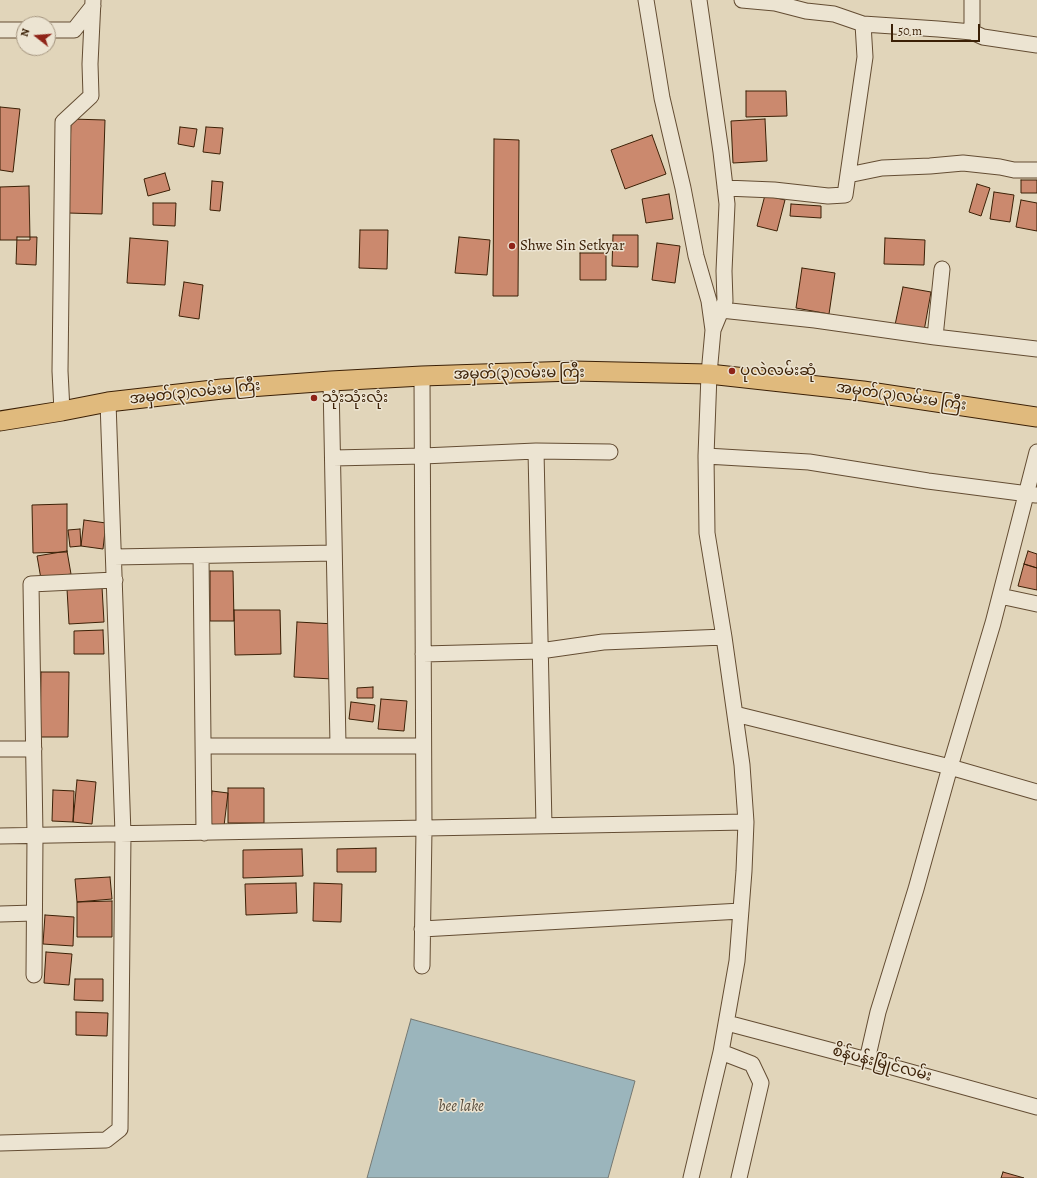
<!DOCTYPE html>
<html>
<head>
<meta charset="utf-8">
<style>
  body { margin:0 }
  #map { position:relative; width:1037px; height:1178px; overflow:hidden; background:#e1d5ba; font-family:Alegreya,serif }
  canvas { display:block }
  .north { position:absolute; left:16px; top:16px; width:40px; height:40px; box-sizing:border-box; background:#ece4d2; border:1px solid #a59680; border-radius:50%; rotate:287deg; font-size:11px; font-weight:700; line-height:16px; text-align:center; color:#3b2006 }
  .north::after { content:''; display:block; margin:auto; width:14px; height:18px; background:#8f2418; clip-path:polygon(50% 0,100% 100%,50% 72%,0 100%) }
  .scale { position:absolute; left:891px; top:24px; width:89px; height:18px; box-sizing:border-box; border:2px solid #3b2006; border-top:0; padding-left:5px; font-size:12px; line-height:14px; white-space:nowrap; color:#3b2006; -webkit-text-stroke:3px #ece4d2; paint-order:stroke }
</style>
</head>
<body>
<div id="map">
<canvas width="1037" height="1178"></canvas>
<div class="north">N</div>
<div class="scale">50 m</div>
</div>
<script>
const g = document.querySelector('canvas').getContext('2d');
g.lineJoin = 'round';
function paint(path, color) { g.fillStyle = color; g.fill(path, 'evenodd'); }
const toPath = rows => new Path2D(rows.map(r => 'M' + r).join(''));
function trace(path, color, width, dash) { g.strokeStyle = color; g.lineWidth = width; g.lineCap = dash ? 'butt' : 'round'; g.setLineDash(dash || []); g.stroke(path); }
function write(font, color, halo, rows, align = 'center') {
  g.font = font + ' Alegreya,"Noto Sans Myanmar",serif'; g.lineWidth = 3; g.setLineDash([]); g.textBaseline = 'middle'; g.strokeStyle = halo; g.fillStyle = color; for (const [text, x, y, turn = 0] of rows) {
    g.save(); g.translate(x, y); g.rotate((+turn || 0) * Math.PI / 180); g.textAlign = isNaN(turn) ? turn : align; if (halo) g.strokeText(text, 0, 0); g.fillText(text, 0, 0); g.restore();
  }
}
const water = toPath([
  [411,1019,635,1081,608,1178,367,1178,411,1019]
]);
const building = toPath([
  [746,91,786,91,787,116,746,117,746,91],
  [0,107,20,109,13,172,0,170,0,107],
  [71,119,105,120,102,214,68,213,71,119],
  [765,119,767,161,733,163,731,121,765,119],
  [180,127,197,129,194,147,178,144,180,127],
  [206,127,223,128,220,154,203,152,206,127],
  [652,135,666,174,625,189,611,150,652,135],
  [494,139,519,140,518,296,493,296,494,139],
  [165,173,170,190,148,196,144,179,165,173],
  [1021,180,1037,180,1037,193,1021,193,1021,180],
  [212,181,223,182,220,211,210,210,212,181],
  [977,184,990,188,981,216,969,212,977,184],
  [29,186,30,240,0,240,0,187,29,186],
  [994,192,1014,195,1010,222,990,219,994,192],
  [669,194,673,219,646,223,642,199,669,194],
  [765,195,785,200,777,231,757,226,765,195],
  [1021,200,1037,203,1037,231,1016,227,1021,200],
  [153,203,176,203,175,226,153,225,153,203],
  [791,204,821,206,821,218,790,216,791,204],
  [360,230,388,230,387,269,359,268,360,230],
  [613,235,638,235,638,267,612,266,613,235],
  [17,237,37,237,36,265,16,264,17,237],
  [459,237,490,240,487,275,455,273,459,237],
  [130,238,168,241,165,285,127,283,130,238],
  [885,238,925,240,924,265,884,264,885,238],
  [657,243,680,246,675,283,652,280,657,243],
  [580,253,606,253,606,280,580,280,580,253],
  [802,268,835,273,829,314,796,308,802,268],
  [184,282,203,285,199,319,179,316,184,282],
  [903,287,931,292,924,331,895,325,903,287],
  [67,504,67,552,33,553,32,505,67,504],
  [84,520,106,523,103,549,81,546,84,520],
  [80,529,81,546,70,547,68,530,80,529],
  [67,551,71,574,41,579,37,556,67,551],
  [1028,551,1037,554,1037,568,1024,564,1028,551],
  [1024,564,1037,568,1037,590,1018,586,1024,564],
  [210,571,233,571,234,621,210,621,210,571],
  [102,587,104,622,69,624,67,589,102,587],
  [234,610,280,610,281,654,235,655,234,610],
  [297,622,335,624,333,679,294,677,297,622],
  [103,630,104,654,74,654,74,631,103,630],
  [41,672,69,672,68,737,40,737,41,672],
  [373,687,373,698,357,698,357,688,373,687],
  [381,699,407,701,404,731,378,729,381,699],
  [351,702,375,705,373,722,349,719,351,702],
  [77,780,96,782,92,824,73,822,77,780],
  [228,788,264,788,264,823,228,823,228,788],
  [53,790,74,791,73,822,52,821,53,790],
  [212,791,228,793,224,826,209,824,212,791],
  [376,848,376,872,337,872,337,849,376,848],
  [302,849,303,876,243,878,243,850,302,849],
  [110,877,112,899,77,902,75,879,110,877],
  [296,883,297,913,246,915,245,884,296,883],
  [314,883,342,884,341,922,313,921,314,883],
  [112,901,112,937,77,937,77,902,112,901],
  [45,915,74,917,73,946,43,944,45,915],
  [46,952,72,954,69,985,44,983,46,952],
  [75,979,103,979,103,1001,74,1000,75,979],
  [76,1012,108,1013,107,1036,76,1035,76,1012],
  [1003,1172,1024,1178,1001,1178,1003,1172]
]);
const minor = toPath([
  [646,0,662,98,683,188,696,256,709,301,713,330,709,374,706,456,707,533,724,637,742,765,746,822,744,871,737,961,721,1052,691,1178],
  [699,0,721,152,727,204,724,271,725,301,713,330],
  [742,0,775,3,806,11,834,14,863,24,938,29,972,32,983,37,1037,45],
  [0,30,24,30],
  [48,30,74,30,93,6],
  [972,32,972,0],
  [848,175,882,168,930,166,963,163,1000,167,1014,170,1037,170],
  [725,188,774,190,828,196,845,195,865,57,863,24],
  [721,310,815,320,935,337,1037,349],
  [935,337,942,269],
  [422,376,424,829,422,966],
  [331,381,338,745],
  [62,411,60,371,63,122,91,96,90,64,93,0],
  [536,451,544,826],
  [706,456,809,462,928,481,1036,495],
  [333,458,423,456,536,451,610,452],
  [201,556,204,833],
  [114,557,334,553],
  [1000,596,1037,604],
  [423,654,540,651,603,642,724,637],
  [735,714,950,767,1037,792],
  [203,746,423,746],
  [0,749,34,749],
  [0,836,746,822],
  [0,914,34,913],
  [422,929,741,911],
  [34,975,35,836,31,584,115,580],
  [727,1023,867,1060,1037,1107],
  [721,1052,752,1064,761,1083,739,1178],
  [867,1060,878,1012,916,889,950,767,993,623,1037,452],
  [0,1143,106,1140,120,1129,123,834,108,402]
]);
const major = toPath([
  [0,421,62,411,108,402,222,389,331,381,422,376,573,371,709,374,863,391,1037,417]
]);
const markers = [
  [512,246,4,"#8f2418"],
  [732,371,4,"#8f2418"],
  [314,398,4,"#8f2418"]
];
const poiNames = [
  ["Shwe Sin Setkyar",520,246],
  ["ပုလဲလမ်းဆုံ",740,371],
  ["သုံးသုံးလုံး",322,398]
];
const streetNames = [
  ["အမှတ်(၃)လမ်းမ ကြီး",519,374,-1],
  ["အမှတ်(၃)လမ်းမ ကြီး",195,393,-6],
  ["အမှတ်(၃)လမ်းမ ကြီး",901,397,8],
  ["စိန်ပန်းမြိုင်လမ်း",882,1064,15]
];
const waterNames = [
  ["bee lake",461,1107]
];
paint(water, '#9bb5bc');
trace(water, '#757973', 1);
paint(building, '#cb896e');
trace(building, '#3b2006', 1);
trace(minor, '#644d33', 17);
trace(major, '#3b2006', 21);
trace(minor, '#ece4d2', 15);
trace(major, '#e0ba7d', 19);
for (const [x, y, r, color] of markers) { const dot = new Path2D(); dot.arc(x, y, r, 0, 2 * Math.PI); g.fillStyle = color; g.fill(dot); trace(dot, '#ece4d2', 1.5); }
write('15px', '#3b2006', '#ece4d2', poiNames, 'left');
write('15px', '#3b2006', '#ece4d2', streetNames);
write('italic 16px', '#584d3d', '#ece4d2', waterNames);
</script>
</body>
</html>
